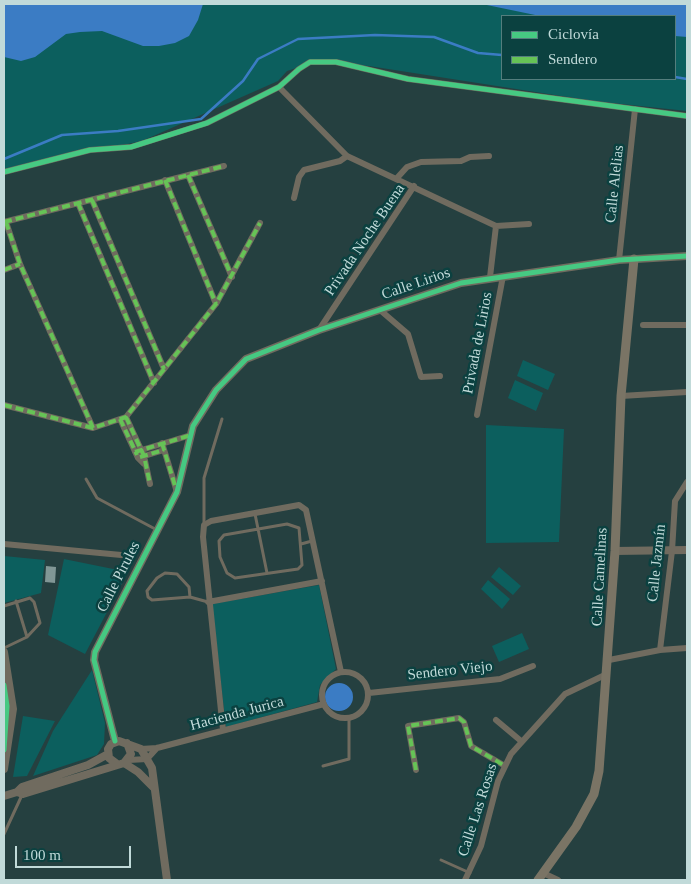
<!DOCTYPE html>
<html>
<head>
<meta charset="utf-8">
<style>
  body { margin:0 }
  #map { position:relative; width:691px; height:884px; overflow:hidden; background:#254040; font-family:Georgia,serif }
  canvas { display:block }
  .frame { position:absolute; inset:0; border:5px solid #c1dad9; pointer-events:none }
  .legend { position:absolute; left:501px; top:15px; width:175px; height:65px; box-sizing:border-box; background:#0b4140; border:1px solid #547e7d; margin:0; padding:6px 9px; list-style:none; font-size:15px; color:#c1dad9 }
  .legend li { display:flex; align-items:center; gap:10px; height:25px }
  .legend b { width:25px; border:1px solid #547e7d }
  .scale { position:absolute; left:15px; top:846px; width:116px; height:22px; box-sizing:border-box; border:2px solid #c1dad9; border-top:0; padding-left:6px; font-size:15px; line-height:18px; white-space:nowrap; color:#c1dad9; -webkit-text-stroke:4px #0b4140; paint-order:stroke }
</style>
</head>
<body>
<div id="map">
<canvas width="691" height="884"></canvas>
<div class="frame"></div>
<ul class="legend">
<li><b style="height:6px;background:#46c982"></b>Ciclovía</li>
<li><b style="height:6px;background:#66c356"></b>Sendero</li>
</ul>
<div class="scale">100 m</div>
</div>
<script>
const g = document.querySelector('canvas').getContext('2d');
g.lineJoin = 'round';
function paint(path, color) { g.fillStyle = color; g.fill(path, 'evenodd'); }
const toPath = rows => new Path2D(rows.map(r => 'M' + r).join(''));
function trace(path, color, width, dash) { g.strokeStyle = color; g.lineWidth = width; g.lineCap = dash ? 'butt' : 'round'; g.setLineDash(dash || []); g.stroke(path); }
function write(font, color, halo, rows, align = 'center') {
  g.font = font + ' Georgia,serif'; g.lineWidth = 5; g.setLineDash([]); g.textBaseline = 'middle'; g.strokeStyle = halo; g.fillStyle = color; for (const [text, x, y, turn = 0] of rows) {
    g.save(); g.translate(x, y); g.rotate((+turn || 0) * Math.PI / 180); g.textAlign = isNaN(turn) ? turn : align; if (halo) g.strokeText(text, 0, 0); g.fillText(text, 0, 0); g.restore();
  }
}
const green = toPath([
  [4,4,687,4,687,111,593,101,369,66,312,63,287,71,278,81,142,141,4,170],
  [502,16,675,16,675,79,502,79],
  [523,360,555,374,548,390,517,376],
  [515,380,543,393,536,411,508,398],
  [486,425,564,429,559,542,486,543],
  [4,556,45,560,41,593,4,603],
  [64,559,128,572,85,654,48,635],
  [499,567,521,586,513,595,491,577],
  [488,580,510,599,502,609,481,589],
  [319,585,336,669,320,685,317,702,226,727,212,604],
  [522,633,529,649,499,662,492,646],
  [92,670,105,723,104,744,97,755,33,776,53,731],
  [23,716,55,721,27,776,13,777]
]);
const water = toPath([
  [4,4,203,4,198,20,189,36,175,43,159,46,143,46,102,31,80,32,66,34,35,57,21,61,4,57],
  [482,4,687,4,687,37,675,36,675,16,540,16],
  '325 697a14 14 0 1 1 28 0a14 14 0 1 1-28 0Z'
]);
const stream = toPath([
  [675,77,687,79],
  [4,159,62,135,118,131,201,119,243,81,258,59,298,39,375,35,434,37,478,53,502,55]
]);
const building = toPath([
  [46,566,56,567,55,583,45,582]
]);
const service = toPath([
  [86,479,97,498,157,530],
  [255,514,267,573],
  [204,523,204,478,222,419],
  [287,524,299,528,302,565,298,569,235,578,227,573,220,557,219,541,224,535,287,524],
  [301,544,312,541],
  [190,597,189,587,177,574,165,573,157,578,147,591,148,597,152,600,190,597,208,602],
  [16,601,27,637],
  [4,606,30,598,34,602,40,623,27,637,4,648],
  [323,766,349,759,349,718],
  [4,834,22,795],
  [441,860,470,873]
]);
const minor = toPath([
  [279,87,347,156,496,226,529,224],
  [4,172,90,150,131,147,207,123,279,87,299,69,310,62,336,62,408,79,687,116],
  [188,175,232,277],
  [397,178,407,167,421,162,461,161,470,157,489,156],
  [165,180,216,304],
  [294,198,299,177,304,170,340,161,347,156],
  [92,200,164,369],
  [78,203,154,383],
  [4,222,224,166],
  [6,222,20,264,93,428],
  [619,260,635,109],
  [4,270,20,264],
  [490,277,496,226],
  [380,310,408,334,421,377,440,376],
  [643,325,687,325],
  [319,330,414,186],
  [621,396,687,392],
  [4,405,93,428,126,417,216,304,260,223],
  [477,415,503,276],
  [126,417,144,456,150,484],
  [120,419,138,458,144,464],
  [162,443,177,492],
  [135,452,191,435],
  [141,457,164,450],
  [4,544,132,556],
  [208,602,322,581],
  [660,650,672,551,675,501,687,482],
  [609,660,660,650,687,648],
  '322 695a23 23 0 1 1 46 0a23 23 0 1 1-46 0Z',
  [369,693,500,679,533,666],
  [496,720,521,741],
  [223,730,203,537,204,525,211,521,299,505,306,510,341,672],
  [141,749,157,748,324,704],
  [129,760,147,759,157,748],
  [416,770,408,726,459,718,464,722,471,746,505,766],
  [543,873,558,880],
  [465,880,481,846,498,781,511,754,565,694,607,674]
]);
const tertiary = toPath([
  [615,551,687,550],
  [4,652,13,709,4,769],
  [115,741,94,660,95,652,177,492,193,426,216,390,246,359,319,330,461,283,619,260,687,256],
  [124,763,138,772,153,787],
  [117,764,109,758,108,749,111,744,119,741,141,749,152,768,167,880],
  [17,792,23,794,124,763,131,754,127,743],
  [4,796,17,792,22,787,88,765,108,754]
]);
const secondary = toPath([
  [538,880,576,827,594,794,599,771,615,551,621,396,634,259]
]);
const quiet = toPath([
  [188,175,232,277],
  [165,180,216,304],
  [92,200,164,369],
  [78,203,154,383],
  [4,222,224,166],
  [6,222,20,264,93,428],
  [4,270,20,264],
  [4,405,93,428,126,417,216,304,260,223],
  [126,417,144,456,150,484],
  [120,419,137,455],
  [162,443,176,489],
  [135,452,191,435],
  [140,457,164,450],
  [416,770,408,726,459,718,464,722,471,746,505,766]
]);
const cycleway = toPath([
  [4,172,90,150,131,147,207,123,279,87,299,69,310,62,336,62,408,79,687,116],
  [4,685,7,706,4,750],
  [115,741,94,660,95,652,177,492,193,426,216,390,246,359,319,330,461,283,619,260,687,256]
]);
const streetNames = [
  ["Calle Alelias",615,184,-84],
  ["Privada Noche Buena",365,240,-56],
  ["Calle Lirios",416,284,-19],
  ["Privada de Lirios",478,343,-79],
  ["Calle Jazmín",657,563,-84],
  ["Calle Pirules",119,577,-63],
  ["Calle Camelinas",600,577,-87],
  ["Sendero Viejo",450,671,-6],
  ["Hacienda Jurica",237,714,-15],
  ["Calle Las Rosas",478,810,-72]
];
paint(green, '#0c5f5e');
paint(water, '#3b7cc4');
trace(stream, '#3b7cc4', 2.5);
paint(building, '#819796');
trace(service, '#706b5f', 3);
trace(minor, '#706b5f', 6);
trace(tertiary, '#706b5f', 8);
trace(secondary, '#7a7465', 9);
trace(quiet, '#66c356', 4, [8, 4]);
trace(cycleway, '#46c982', 5);
write('15px', '#c1dad9', '#0b4140', streetNames);
</script>
</body>
</html>
